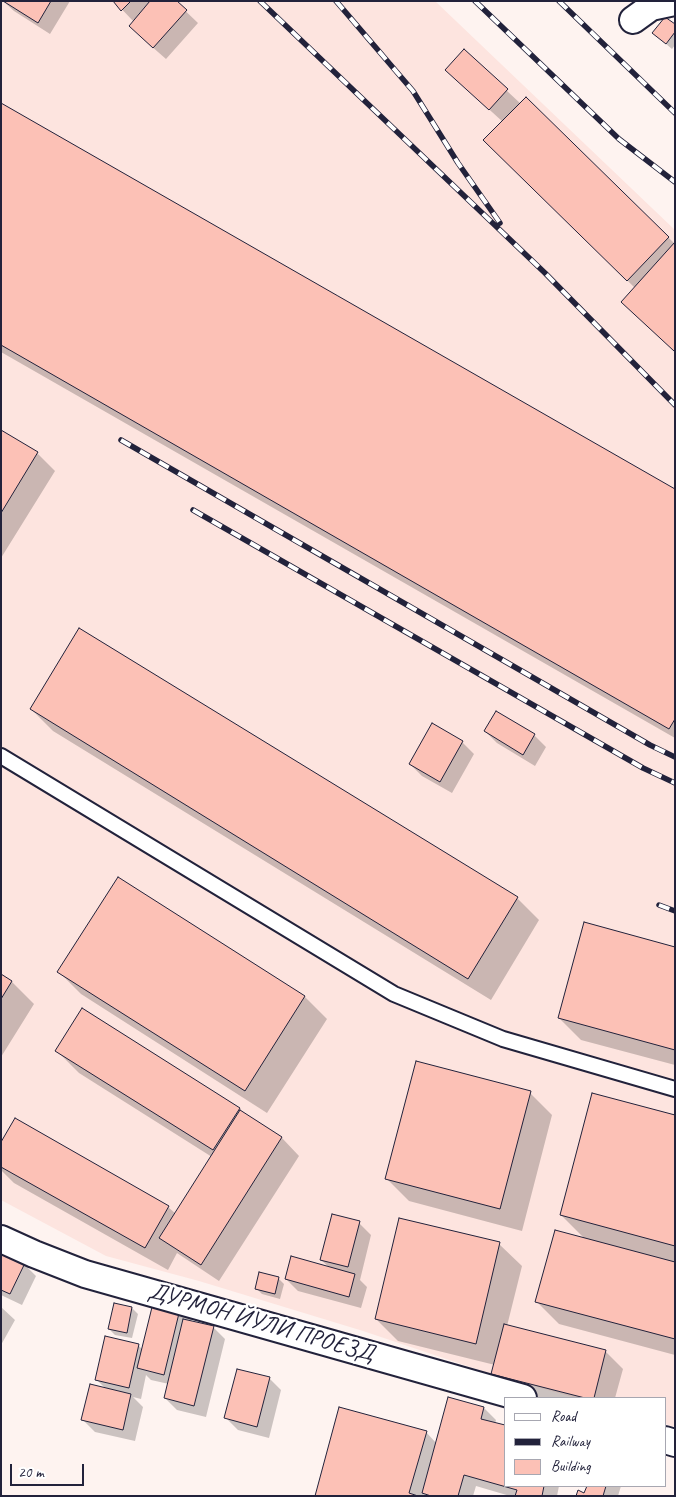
<!DOCTYPE html>
<html>
<head>
<meta charset="utf-8">
<style>
  body { margin:0 }
  #map { position:relative; width:676px; height:1497px; overflow:hidden; background:#fef3f0; font-family:Caveat,sans-serif }
  canvas { display:block }
  .frame { position:absolute; inset:0; border:2px solid #22223b; pointer-events:none }
  .legend { position:absolute; left:504px; top:1397px; width:162px; height:90px; box-sizing:border-box; background:#fff; border:1px solid #a7a7b1; margin:0; padding:6px 9px; list-style:none; font-size:15px; color:#22223b }
  .legend li { display:flex; align-items:center; gap:10px; height:25px }
  .legend b { width:25px; border:1px solid #a7a7b1 }
  .scale { position:absolute; left:10px; top:1464px; width:74px; height:22px; box-sizing:border-box; border:2px solid #22223b; border-top:0; padding-left:6px; font-size:15px; line-height:18px; white-space:nowrap; color:#22223b; -webkit-text-stroke:4px #fff; paint-order:stroke }
</style>
</head>
<body>
<div id="map">
<canvas width="676" height="1497"></canvas>
<div class="frame"></div>
<ul class="legend">
<li><b style="height:6px;background:#fff"></b>Road</li>
<li><b style="height:6px;background:#22223b"></b>Railway</li>
<li><b style="height:14px;background:#fcc1b6"></b>Building</li>
</ul>
<div class="scale">20 m</div>
</div>
<script>
const g = document.querySelector('canvas').getContext('2d');
g.lineJoin = 'round';
function paint(path, color) { g.fillStyle = color; g.fill(path, 'evenodd'); }
const toPath = rows => new Path2D(rows.map(r => 'M' + r).join(''));
function trace(path, color, width, dash) { g.strokeStyle = color; g.lineWidth = width; g.lineCap = dash ? 'butt' : 'round'; g.setLineDash(dash || []); g.stroke(path); }
function write(font, color, halo, rows, align = 'center') {
  g.font = font + ' Caveat,sans-serif'; g.lineWidth = 5; g.setLineDash([]); g.textBaseline = 'middle'; g.strokeStyle = halo; g.fillStyle = color; for (const [text, x, y, turn = 0] of rows) {
    g.save(); g.translate(x, y); g.rotate((+turn || 0) * Math.PI / 180); g.textAlign = isNaN(turn) ? turn : align; if (halo) g.strokeText(text, 0, 0); g.fillText(text, 0, 0); g.restore();
  }
}
const built = toPath([
  [1,1,435,1,675,230,675,1427,665,1424,665,1398,576,1398,491,1374,363,1331,199,1281,106,1256,1,1200]
]);
const shadow = toPath([
  [3,1,70,1,50,34,14,11],
  [114,1,175,1,198,23,166,59,142,38,134,22],
  [675,26,675,45,672,49,653,33],
  [464,51,521,104,526,98,675,244,675,351,640,319,635,288,507,162,503,122,459,82],
  [1,104,675,491,675,738,1,352],
  [1,431,37,453,55,471,1,558],
  [31,709,517,898,539,920,491,1000,53,731],
  [496,713,534,735,546,747,535,766,497,743,485,731],
  [433,725,462,742,474,754,452,793,422,776,410,764],
  [118,878,305,997,327,1019,267,1113,81,994,59,972],
  [675,948,675,1065,581,1040,559,1018],
  [1,975,12,982,34,1004,1,1057],
  [57,1051,239,1109,245,1114,282,1138,299,1156,219,1281,177,1253,168,1270,14,1183,1,1170,1,1145,168,1207,176,1214,212,1157,79,1073],
  [530,1093,552,1115,522,1231,409,1201,387,1179],
  [675,1116,675,1355,559,1324,537,1302,585,1239,561,1215],
  [359,1223,371,1235,360,1280,367,1287,361,1308,298,1291,286,1279,330,1268,321,1260],
  [499,1244,522,1266,507,1326,605,1351,623,1369,615,1398,538,1398,510,1391,493,1373,495,1365,398,1341,376,1319],
  [1,1253,24,1264,36,1276,22,1305,1,1295],
  [278,1278,284,1284,280,1299,262,1294,256,1288],
  [180,1306,192,1318,191,1322,213,1327,225,1339,206,1417,177,1410,165,1398,169,1384,151,1380,146,1375,141,1399,133,1397,143,1407,135,1441,95,1432,83,1420,106,1389,96,1379,138,1345,143,1350],
  [1,1307,15,1320,1,1345],
  [132,1308,138,1314,132,1338,115,1335,109,1329],
  [269,1378,281,1390,269,1438,238,1430,226,1418],
  [484,1408,496,1420,495,1424,505,1486,559,1486,557,1496,510,1496,476,1486,473,1496,316,1496,426,1432,437,1444],
  [588,1486,621,1486,618,1496,577,1496,585,1494]
]);
const building = toPath([
  [3,1,51,1,38,23,3,1],
  [113,1,131,1,121,11,113,1],
  [150,1,177,1,187,10,153,48,129,26,150,1],
  [665,17,675,24,675,32,666,44,652,33,665,17],
  [464,49,508,89,489,110,445,70,464,49],
  [526,97,669,237,627,281,483,140,526,97],
  [1,103,675,489,675,719,669,729,1,345,1,103],
  [675,242,675,350,674,351,621,302,675,242],
  [1,430,38,452,1,513,1,430],
  [79,628,518,897,468,979,30,709,79,628],
  [496,711,535,734,523,755,484,731,496,711],
  [432,723,463,741,440,782,409,764,432,723],
  [118,877,305,996,245,1091,57,972,118,877],
  [584,922,675,947,675,1050,558,1018,584,922],
  [1,974,12,981,1,999,1,974],
  [82,1008,240,1108,213,1150,55,1051,82,1008],
  [416,1061,531,1091,500,1209,385,1179,416,1061],
  [592,1093,675,1115,675,1246,560,1215,592,1093],
  [240,1110,282,1137,201,1265,159,1238,240,1110],
  [15,1118,169,1206,145,1248,1,1167,1,1142,15,1118],
  [332,1214,360,1221,348,1267,320,1260,332,1214],
  [399,1218,500,1242,476,1344,375,1319,399,1218],
  [555,1230,675,1262,675,1339,535,1302,555,1230],
  [1,1251,25,1263,10,1294,1,1290,1,1251],
  [291,1256,355,1274,349,1297,285,1279,291,1256],
  [259,1272,279,1277,275,1294,255,1289,259,1272],
  [154,1299,181,1305,164,1375,137,1368,154,1299],
  [114,1303,132,1307,127,1333,108,1329,114,1303],
  [183,1319,214,1326,194,1406,164,1398,183,1319],
  [504,1324,606,1350,594,1398,585,1398,491,1374,504,1324],
  [105,1336,139,1344,129,1388,95,1380,105,1336],
  [237,1369,270,1377,257,1427,224,1418,237,1369],
  [90,1384,131,1394,123,1430,81,1420,90,1384],
  [448,1397,484,1407,481,1419,505,1425,505,1486,544,1486,542,1496,515,1496,517,1490,464,1475,458,1496,431,1496,422,1493,448,1397],
  [339,1407,427,1431,409,1493,418,1496,315,1496,339,1407],
  [587,1486,606,1486,603,1496,576,1496,578,1490,584,1493,587,1486]
]);
const service = toPath([
  [1,756,394,994,503,1039,675,1089]
]);
const minor = toPath([
  [633,20,651,7,675,2],
  [1,1239,34,1254,85,1274,523,1398],
  [665,1440,675,1443]
]);
const rail = toPath([
  [260,1,545,273,675,405],
  [336,1,413,91,458,163,500,223],
  [475,1,619,139,675,182],
  [559,1,675,113],
  [121,440,650,745,675,757],
  [193,510,643,768,675,783],
  [659,905,675,911]
]);
const streetNames = [
  ["ДУРМОН ЙУЛИ ПРОЕЗД",261,1323,16]
];
paint(built, '#fde4df');
paint(shadow, '#0003');
paint(building, '#fcc1b6');
trace(building, '#22223b', 1);
trace(service, '#22223b', 18);
trace(minor, '#22223b', 30);
trace(service, '#fff', 14);
trace(minor, '#fff', 26);
trace(rail, '#22223b', 5.5);
trace(rail, '#fff', 4, [11]);
write('24px', '#22223b', '#fff', streetNames);
</script>
</body>
</html>
